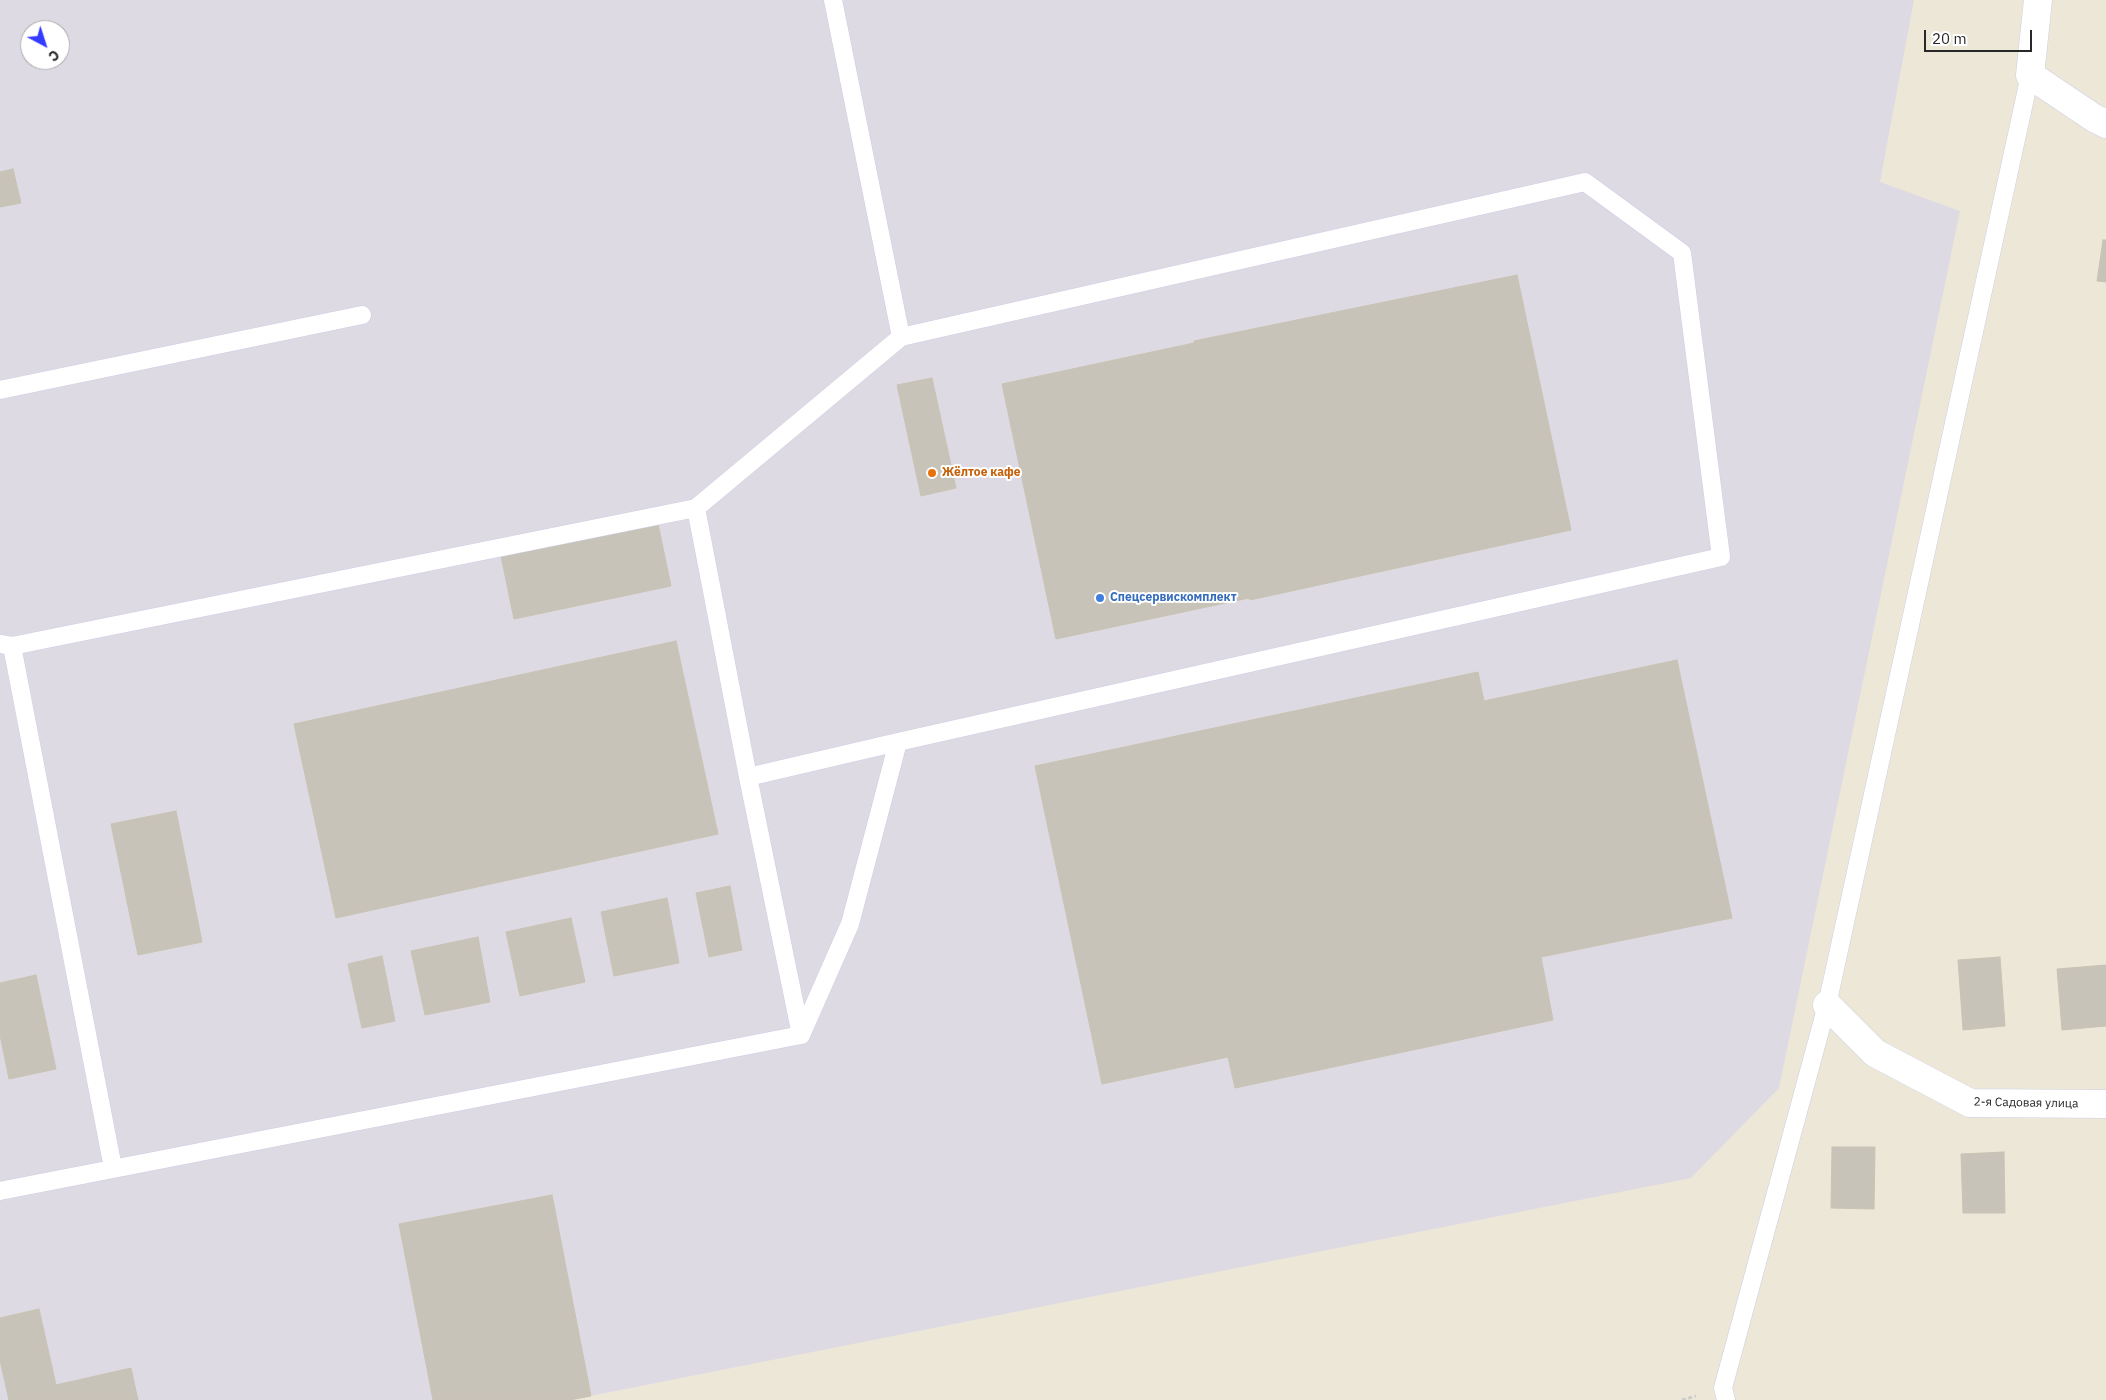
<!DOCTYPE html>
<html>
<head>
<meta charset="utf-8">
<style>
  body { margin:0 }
  #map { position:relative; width:2106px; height:1400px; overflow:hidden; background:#ede7d8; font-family:"IBM Plex Sans",sans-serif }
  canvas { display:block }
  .north { position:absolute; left:20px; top:20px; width:50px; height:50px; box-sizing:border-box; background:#fff; border:1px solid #a9a9a9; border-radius:50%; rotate:140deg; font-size:14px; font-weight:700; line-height:20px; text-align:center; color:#282828 }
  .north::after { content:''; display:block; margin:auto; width:18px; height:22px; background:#333cff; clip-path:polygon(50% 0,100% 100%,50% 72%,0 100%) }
  .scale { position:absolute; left:1924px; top:30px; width:108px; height:22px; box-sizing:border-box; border:2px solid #282828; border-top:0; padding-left:6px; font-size:15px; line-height:18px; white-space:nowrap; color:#282828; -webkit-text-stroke:4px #fff; paint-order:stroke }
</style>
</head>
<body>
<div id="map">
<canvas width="2106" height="1400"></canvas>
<div class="north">С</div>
<div class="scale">20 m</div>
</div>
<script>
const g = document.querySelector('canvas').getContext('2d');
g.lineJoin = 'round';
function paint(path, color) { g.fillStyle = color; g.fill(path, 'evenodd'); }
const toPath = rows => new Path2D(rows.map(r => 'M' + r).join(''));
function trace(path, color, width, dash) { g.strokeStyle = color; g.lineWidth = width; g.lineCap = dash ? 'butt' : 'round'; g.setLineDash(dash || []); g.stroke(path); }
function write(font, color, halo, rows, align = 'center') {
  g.font = font + ' "IBM Plex Sans",sans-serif'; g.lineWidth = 4; g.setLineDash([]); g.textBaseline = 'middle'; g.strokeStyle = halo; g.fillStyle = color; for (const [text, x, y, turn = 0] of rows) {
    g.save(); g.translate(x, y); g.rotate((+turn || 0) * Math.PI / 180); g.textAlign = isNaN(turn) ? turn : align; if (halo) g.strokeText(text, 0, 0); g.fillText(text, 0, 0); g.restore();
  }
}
const industrial = toPath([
  [0,0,1914,0,1880,182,1960,211,1779,1088,1691,1178,570,1400,0,1400],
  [30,30,60,30,60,60,30,60]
]);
const building = toPath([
  [13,169,21,203,0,207,0,172,13,169],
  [2103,240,2106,240,2106,282,2097,281,2103,240],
  [1517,275,1571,530,1250,600,1249,598,1056,639,1002,384,1194,343,1194,341,1517,275],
  [932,378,956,488,921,496,897,385,932,378],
  [658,524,671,586,514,619,501,556,658,524],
  [676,641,718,834,336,918,294,724,676,641],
  [1677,660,1732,918,1541,957,1553,1020,1235,1088,1228,1057,1102,1084,1035,766,1478,672,1484,701,1677,660],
  [176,811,202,942,138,955,111,824,176,811],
  [730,886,742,950,709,957,696,893,730,886],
  [667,898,679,963,614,976,601,912,667,898],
  [571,918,585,982,520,996,506,932,571,918],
  [478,937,490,1002,425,1015,411,951,478,937],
  [382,956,395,1021,362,1028,348,964,382,956],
  [2000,957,2005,1026,1963,1030,1958,960,2000,957],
  [2106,965,2106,1026,2062,1030,2057,969,2106,965],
  [36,975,56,1069,9,1079,0,1035,0,983,36,975],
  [1832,1147,1875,1147,1874,1209,1831,1208,1832,1147],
  [2004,1152,2005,1213,1963,1213,1961,1154,2004,1152],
  [552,1195,591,1396,570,1400,433,1400,399,1224,552,1195],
  [39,1309,56,1385,131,1368,138,1400,9,1400,0,1360,0,1318,39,1309]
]);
const path = toPath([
  [1682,1400,1696,1396]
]);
const lane = toPath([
  [833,0,901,337],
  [0,390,362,315],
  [0,644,12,646,696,508,748,777,801,1035],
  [12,646,113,1168],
  [748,777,898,742],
  [0,1191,801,1035,850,924,898,742,1721,557,1682,253,1585,182,901,337,696,508],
  [1726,1400,1723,1388,1827,1005,2030,75]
]);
const street = toPath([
  [2038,0,2030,75,2094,118,2106,124],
  [1827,1005,1875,1053,1970,1103,2106,1104]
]);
const markers = [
  [932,473,5,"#e8710a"],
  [1100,598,5,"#3f7fe0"]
];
const foodNames = [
  ["Жёлтое кафе",942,473]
];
const shopNames = [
  ["Спецсервискомплект",1110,598]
];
const streetNames = [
  ["2-я Садовая улица",2026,1103,1]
];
paint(industrial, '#dedae4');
paint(building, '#c8c3b8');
trace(building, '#c8c3b2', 1);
trace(lane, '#cdcee3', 19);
trace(street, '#cdcee3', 29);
trace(path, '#cbcbcb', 3, [4, 2.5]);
trace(lane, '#fff', 18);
trace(street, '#fff', 28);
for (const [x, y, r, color] of markers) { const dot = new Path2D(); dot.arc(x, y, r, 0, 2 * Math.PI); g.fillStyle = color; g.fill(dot); trace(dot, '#fff', 2); }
write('bold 12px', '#c56008', '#fff', foodNames, 'left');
write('bold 12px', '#366cbe', '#fff', shopNames, 'left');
write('12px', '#282828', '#fff', streetNames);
</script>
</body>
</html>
